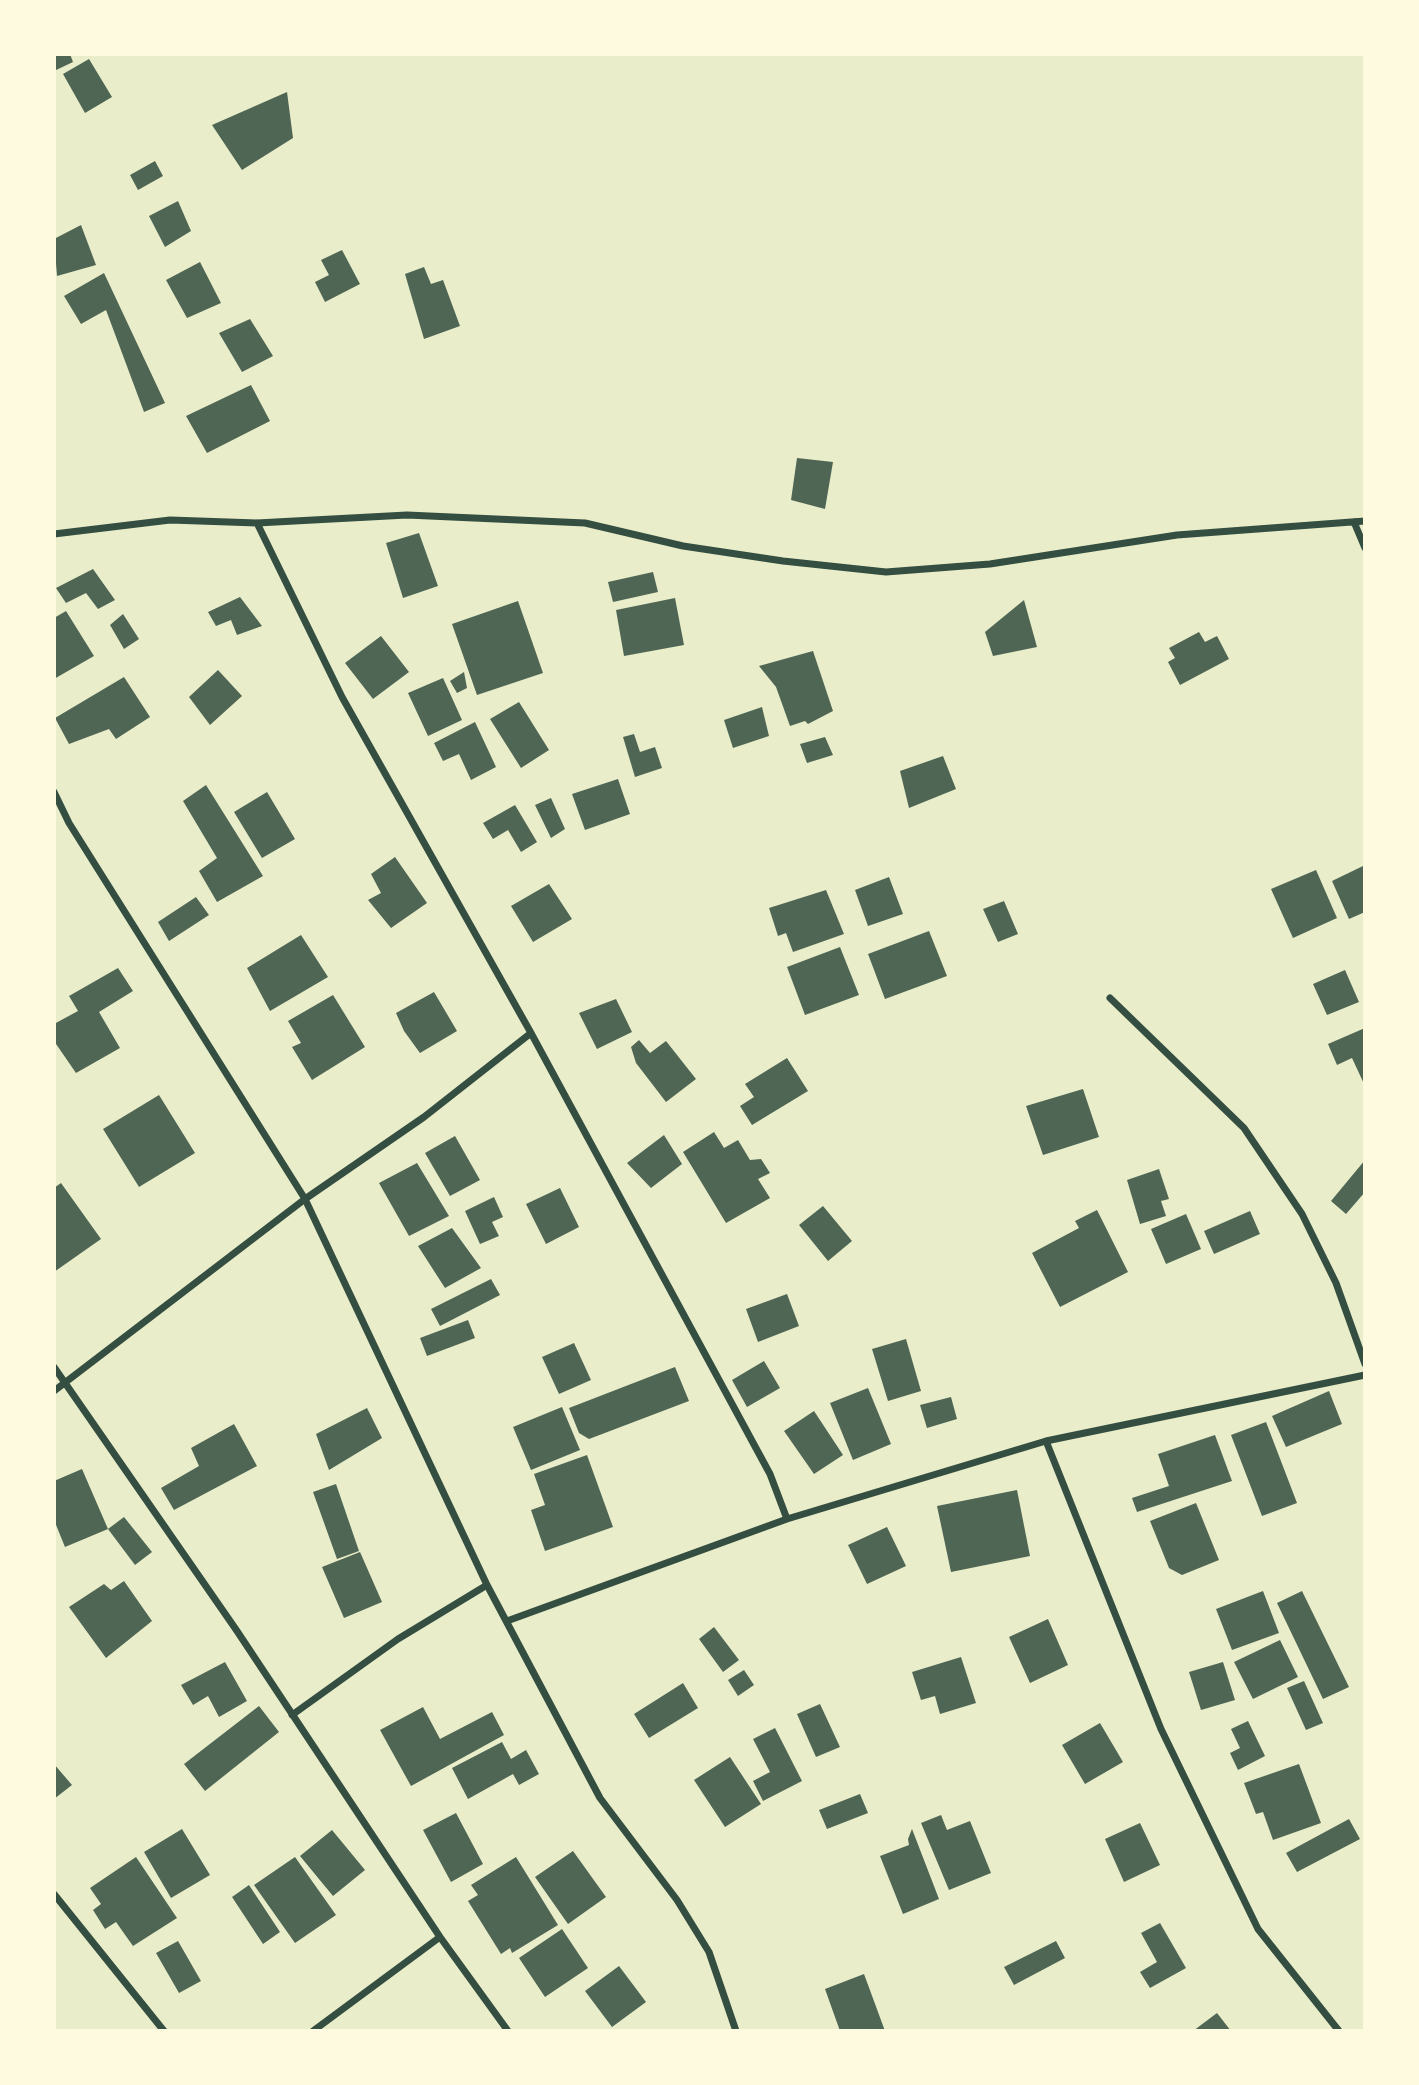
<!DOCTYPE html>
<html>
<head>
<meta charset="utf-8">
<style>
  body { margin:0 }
  #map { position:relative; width:1419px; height:2085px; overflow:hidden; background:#e9edc9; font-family:Roboto,sans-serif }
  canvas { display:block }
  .frame { position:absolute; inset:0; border:56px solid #fefae0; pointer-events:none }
</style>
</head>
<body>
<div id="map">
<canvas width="1419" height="2085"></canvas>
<div class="frame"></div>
</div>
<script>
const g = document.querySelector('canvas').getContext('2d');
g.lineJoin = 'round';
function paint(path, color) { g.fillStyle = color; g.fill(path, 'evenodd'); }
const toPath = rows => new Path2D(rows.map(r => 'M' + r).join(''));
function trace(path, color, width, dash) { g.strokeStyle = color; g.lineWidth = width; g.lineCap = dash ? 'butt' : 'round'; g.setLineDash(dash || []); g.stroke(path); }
const building = toPath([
  [54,54,70,54,73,62,54,71],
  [89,59,112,97,85,113,63,74],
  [287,92,293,138,242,170,212,125],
  [155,161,163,176,138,190,130,175],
  [178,201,191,231,165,247,149,216],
  [81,225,96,265,57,276,54,239],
  [342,250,360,284,325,302,315,282,329,275,321,260],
  [200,262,221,303,187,318,166,280],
  [424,267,431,284,443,280,460,326,424,339,405,274],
  [104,273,165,403,144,412,106,310,81,324,64,296],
  [250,319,273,356,242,372,219,333],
  [251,385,270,421,207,453,186,416],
  [797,458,833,462,825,509,791,500],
  [419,533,438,586,403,598,386,543],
  [93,569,115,600,98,609,86,593,66,603,56,588],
  [653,572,658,592,613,602,608,582],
  [240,597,262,626,237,635,231,620,216,626,208,612],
  [675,598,684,645,624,656,616,610],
  [1024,600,1037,647,993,656,985,632],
  [518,601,543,673,477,695,452,624],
  [66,611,94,656,54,679,54,618],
  [123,614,139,639,124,649,110,625],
  [1199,632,1205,642,1217,636,1229,659,1180,685,1168,662,1175,658,1169,648],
  [381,636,409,672,373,699,345,663],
  [813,651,833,711,808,724,805,721,790,726,776,687,759,666],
  [218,670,242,696,210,725,189,697],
  [464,672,467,688,457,693,450,681],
  [124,677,150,717,116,739,109,729,69,744,55,718],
  [443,678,462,720,428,736,408,693],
  [519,702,549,750,521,768,490,719],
  [762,707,769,736,733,748,724,720],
  [475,722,496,767,471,780,459,754,443,761,434,743],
  [634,734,640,752,655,747,662,768,635,777,623,737],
  [825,737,833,755,807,763,800,744],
  [943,756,956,789,909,808,900,771],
  [618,779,630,814,585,830,572,794],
  [206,785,263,876,217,902,199,871,217,858,183,801],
  [267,792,295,839,262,858,234,812],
  [551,798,565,829,551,838,535,805],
  [515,805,537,842,521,852,508,830,493,839,483,823],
  [395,857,427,903,391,928,368,900,381,893,371,874],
  [1363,866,1365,912,1349,919,1332,881],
  [1316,870,1337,918,1293,938,1271,889],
  [889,877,903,914,868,926,855,890],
  [549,884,572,919,533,942,511,906],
  [826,890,844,934,793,952,786,933,778,936,769,908],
  [196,897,209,915,169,941,158,922],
  [1004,901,1018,934,998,942,983,909],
  [929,931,947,976,885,999,868,954],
  [301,935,328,977,270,1011,247,968],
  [840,947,859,995,805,1015,787,967],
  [118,968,133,991,99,1012,120,1048,76,1073,54,1041,54,1024,78,1011,69,996],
  [1345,970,1359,1002,1327,1015,1313,984],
  [434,992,457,1031,420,1053,404,1031,396,1013],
  [333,995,365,1047,312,1080,292,1047,301,1043,288,1021],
  [616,999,632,1032,597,1049,579,1013],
  [1365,1028,1365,1086,1352,1058,1337,1065,1328,1044],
  [639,1040,650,1053,666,1041,696,1079,666,1102,636,1063,631,1047],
  [787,1058,808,1091,752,1125,740,1106,754,1097,745,1084],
  [1083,1089,1099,1137,1043,1155,1026,1106],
  [159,1095,195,1153,139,1187,103,1129],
  [714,1132,724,1148,738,1140,750,1160,761,1159,770,1173,758,1179,770,1198,726,1223,683,1152],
  [664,1135,682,1164,651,1188,627,1163],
  [455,1136,480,1180,450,1196,425,1153],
  [1365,1160,1365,1192,1346,1214,1331,1201],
  [417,1163,449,1216,409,1236,379,1183],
  [1159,1169,1169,1199,1161,1201,1166,1216,1140,1224,1127,1180],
  [61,1183,101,1239,54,1272,54,1188],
  [560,1188,579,1227,546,1244,526,1204],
  [494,1197,503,1217,492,1222,499,1236,480,1244,465,1211],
  [823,1206,852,1241,828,1261,799,1225],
  [1097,1210,1128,1272,1060,1307,1032,1253,1079,1228,1075,1221],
  [1250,1211,1260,1234,1214,1254,1204,1231],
  [1186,1214,1201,1249,1166,1264,1151,1229],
  [452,1228,481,1268,445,1288,418,1246],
  [491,1279,500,1295,440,1326,431,1309],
  [787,1294,799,1326,758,1342,746,1309],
  [468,1320,475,1338,427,1356,420,1338],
  [906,1339,921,1391,888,1401,872,1349],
  [574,1343,591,1380,559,1394,542,1357],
  [764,1361,780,1388,747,1407,732,1380],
  [675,1367,689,1401,589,1439,579,1433,569,1408],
  [868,1388,891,1444,853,1460,830,1403],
  [1329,1391,1342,1424,1286,1447,1272,1416],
  [951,1397,957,1419,927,1428,920,1405],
  [562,1407,580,1450,531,1470,513,1427],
  [367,1408,382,1438,329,1470,316,1434],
  [814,1411,843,1455,814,1474,784,1431],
  [1266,1422,1297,1503,1262,1516,1231,1435],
  [234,1424,257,1466,174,1510,161,1488,199,1466,191,1448],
  [1215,1435,1232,1481,1137,1512,1132,1498,1169,1486,1158,1454],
  [587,1455,613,1527,545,1551,531,1510,545,1505,534,1474],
  [82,1469,108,1529,65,1547,54,1520,54,1481],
  [336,1484,359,1551,337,1559,313,1492],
  [1017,1490,1030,1556,951,1572,937,1506],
  [1196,1503,1219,1560,1182,1575,1169,1568,1150,1521],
  [124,1517,152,1552,135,1565,108,1529],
  [887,1527,906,1566,867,1584,848,1545],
  [360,1552,382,1602,344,1618,322,1567],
  [124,1581,152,1621,106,1658,69,1607,104,1584,111,1590],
  [1263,1591,1279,1633,1232,1650,1216,1609],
  [1302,1591,1349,1687,1323,1699,1277,1603],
  [1048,1619,1068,1665,1030,1683,1009,1637],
  [714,1627,739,1660,723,1672,699,1639],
  [1280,1640,1298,1677,1253,1699,1234,1662],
  [961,1657,976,1703,940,1714,935,1696,921,1700,912,1672],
  [225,1662,247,1701,219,1717,208,1696,193,1705,181,1685],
  [1223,1662,1235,1700,1201,1710,1189,1672],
  [744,1670,754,1685,738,1696,728,1680],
  [1304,1681,1323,1723,1306,1730,1287,1688],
  [683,1683,698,1708,649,1738,634,1714],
  [820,1704,840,1747,816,1757,797,1714],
  [259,1706,279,1732,205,1791,184,1764],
  [423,1707,440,1739,492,1712,504,1735,411,1786,380,1730],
  [1248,1721,1265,1756,1238,1770,1230,1753,1240,1748,1231,1729],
  [1100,1723,1123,1762,1085,1784,1062,1745],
  [775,1728,802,1781,763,1801,753,1781,770,1772,753,1739],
  [502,1742,511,1759,526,1750,539,1774,519,1785,513,1774,468,1799,452,1768],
  [730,1757,761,1804,725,1827,694,1780],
  [54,1764,72,1785,54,1799],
  [1299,1764,1321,1823,1273,1840,1263,1812,1256,1814,1244,1783],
  [860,1794,868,1813,827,1829,819,1810],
  [456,1813,483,1864,451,1882,423,1830],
  [941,1815,947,1830,970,1821,991,1873,949,1890,921,1823],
  [1349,1819,1360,1839,1297,1872,1286,1853],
  [1140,1823,1160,1865,1124,1882,1105,1839],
  [182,1829,210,1875,171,1898,144,1852],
  [912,1829,939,1899,903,1914,880,1856,909,1845,908,1839],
  [332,1830,365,1870,333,1896,300,1856],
  [573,1851,606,1897,568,1924,535,1877],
  [136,1857,177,1918,133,1946,116,1922,105,1929,93,1910,101,1904,90,1888],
  [295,1857,336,1915,295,1943,254,1885],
  [516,1857,558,1925,512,1953,510,1948,501,1954,468,1901,478,1895,471,1885],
  [249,1885,280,1932,263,1944,232,1897],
  [1160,1923,1186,1968,1150,1988,1140,1972,1157,1962,1141,1933],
  [562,1929,588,1968,545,1997,519,1958],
  [178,1941,201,1981,179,1993,156,1953],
  [1056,1941,1065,1958,1014,1985,1004,1967],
  [619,1966,646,2002,612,2027,585,1991],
  [864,1974,885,2031,840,2031,825,1989],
  [1217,2013,1231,2031,1193,2031]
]);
const minor = toPath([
  [1354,522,1365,548],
  [257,523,342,697,531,1033,770,1474,787,1519,507,1621],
  [54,534,170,520,257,523,407,515,585,523,683,546,783,561,886,572,990,564,1177,535,1365,521],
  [54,792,69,823,305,1199,487,1585,600,1798,677,1900,709,1952,736,2031],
  [1110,998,1244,1128,1302,1214,1336,1283,1365,1364],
  [54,1367,237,1631,440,1937,508,2031],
  [54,1391,305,1199,424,1117,531,1033],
  [1046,1441,1161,1729,1258,1929,1339,2031],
  [787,1519,1046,1441,1365,1375],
  [292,1715,398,1639,487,1585],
  [54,1894,164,2031],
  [313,2031,440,1937]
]);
paint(building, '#4f6655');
trace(minor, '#344e41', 7);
</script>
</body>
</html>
